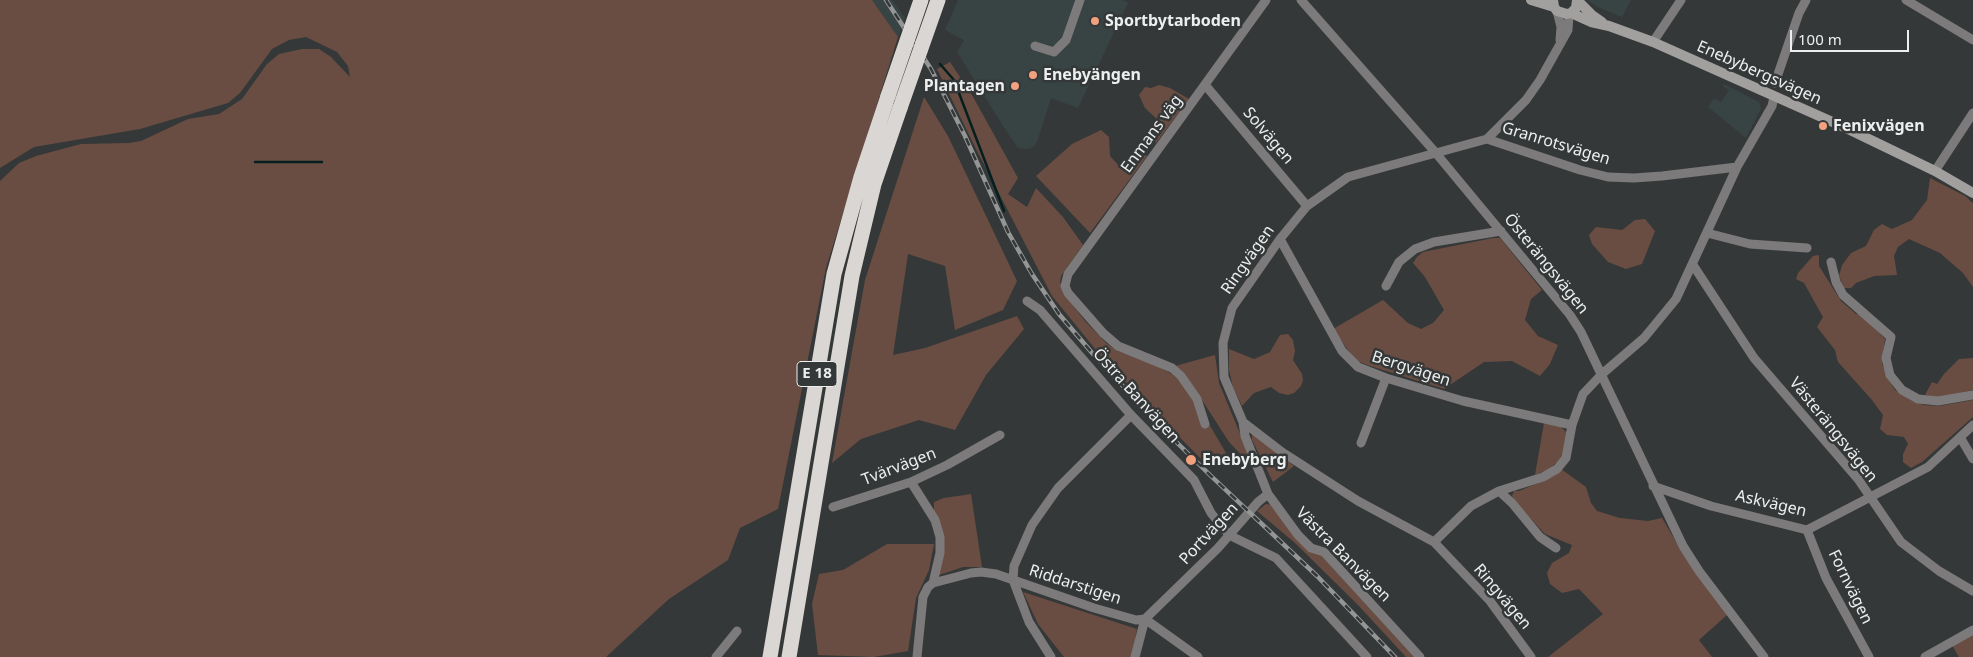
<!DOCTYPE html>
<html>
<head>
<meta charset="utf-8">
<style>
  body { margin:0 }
  #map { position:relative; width:1973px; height:657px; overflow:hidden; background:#353838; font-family:"Noto Sans",sans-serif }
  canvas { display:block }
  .scale { position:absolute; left:1790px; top:30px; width:119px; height:22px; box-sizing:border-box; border:2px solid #edefef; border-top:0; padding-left:6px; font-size:15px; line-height:18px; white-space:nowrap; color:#edefef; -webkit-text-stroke:4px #353838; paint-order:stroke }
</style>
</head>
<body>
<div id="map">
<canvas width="1973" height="657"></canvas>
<div class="scale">100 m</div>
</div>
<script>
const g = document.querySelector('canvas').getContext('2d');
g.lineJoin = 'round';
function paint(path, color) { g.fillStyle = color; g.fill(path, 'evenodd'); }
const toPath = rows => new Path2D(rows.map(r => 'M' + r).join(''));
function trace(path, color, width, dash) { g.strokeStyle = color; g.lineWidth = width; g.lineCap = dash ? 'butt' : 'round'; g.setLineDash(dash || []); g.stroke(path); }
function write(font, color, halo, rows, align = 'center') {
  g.font = font + ' "Noto Sans",sans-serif'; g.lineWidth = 5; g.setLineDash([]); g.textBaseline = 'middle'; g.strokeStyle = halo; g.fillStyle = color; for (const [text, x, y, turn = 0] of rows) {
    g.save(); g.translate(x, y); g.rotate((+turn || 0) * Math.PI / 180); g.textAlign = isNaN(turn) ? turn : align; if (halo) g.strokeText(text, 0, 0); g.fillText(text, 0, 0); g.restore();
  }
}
const built = toPath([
  [872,0,892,0,905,18,898,37],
  [958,0,1123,0,1128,3,1078,108,1051,98,1037,142,1032,148,1025,149,1018,148,1003,126,957,52,964,40,945,30],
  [1586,0,1631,0,1622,17,1600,8],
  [1724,84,1759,102,1761,109,1746,138,1708,107,1714,98,1721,102,1729,90,1723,86]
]);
const green = toPath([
  [0,0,872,0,898,37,826,268,778,509,740,528,728,560,669,599,606,657,0,657,0,181,19,163,36,156,81,144,129,143,141,141,188,119,219,114,242,99,267,64,279,54,302,49,319,49,331,57,350,77,348,66,337,52,306,37,289,40,272,49,240,93,228,103,140,129,34,147,0,168],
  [950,62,972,95,1018,178,1008,194,1027,207,1036,188,1063,217,1083,245,1061,276,1060,282,1064,294,1085,321,1106,343,1118,351,1155,365,1172,374,1183,384,1202,412,1226,453,1226,456,1219,467,1209,467,1137,394,1101,356,1052,296,973,143,937,69],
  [1159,85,1170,88,1189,99,1156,143,1151,137,1159,121,1145,108,1139,95,1145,87,1151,88],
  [924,97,948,136,1017,281,1003,310,955,330,945,266,908,254,893,355,925,348,1017,316,1024,329,986,375,955,430,919,420,861,439,832,463,865,280],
  [1101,130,1109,137,1110,156,1121,168,1143,154,1147,156,1090,233,1036,176,1072,144],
  [1930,178,1965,196,1973,203,1973,287,1963,273,1940,253,1909,239,1898,247,1894,256,1897,275,1874,276,1856,283,1851,288,1844,288,1839,276,1842,265,1851,253,1866,246,1874,230,1882,224,1892,229,1912,220,1927,200],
  [1645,219,1655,231,1642,264,1626,269,1608,262,1592,244,1589,235,1596,227,1622,230,1635,220],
  [1493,238,1500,238,1542,290,1531,299,1525,320,1538,336,1558,345,1550,364,1540,376,1512,361,1484,362,1444,389,1367,365,1355,360,1333,329,1383,300,1408,323,1421,329,1433,323,1444,310,1425,277,1413,263,1417,257,1423,252],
  [1819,255,1819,266,1841,301,1856,314,1861,314,1885,339,1882,364,1888,379,1895,390,1912,401,1924,405,1939,406,1973,400,1973,417,1922,462,1911,468,1903,462,1903,454,1908,444,1904,437,1887,435,1880,429,1883,415,1872,400,1838,362,1835,350,1817,327,1823,317,1804,283,1796,279,1798,273,1813,256],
  [1288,334,1293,340,1295,351,1293,360,1302,374,1303,380,1301,386,1294,393,1288,395,1279,393,1271,387,1254,393,1242,406,1233,387,1229,370,1229,349,1254,359,1270,352,1280,335],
  [1215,355,1219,383,1251,460,1246,460,1229,442,1193,386,1175,366],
  [1973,358,1973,390,1936,398,1925,395,1932,382,1937,384,1944,374,1959,359],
  [1544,423,1559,425,1567,433,1562,458,1549,469,1535,475],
  [1252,433,1294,466,1273,482,1252,440],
  [1561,469,1586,487,1591,503,1597,511,1620,518,1648,521,1662,518,1682,552,1727,615,1699,640,1712,657,1548,657,1603,614,1579,589,1562,593,1550,584,1547,573,1552,563,1569,553,1572,545,1545,534,1515,502,1512,496,1514,491,1519,491,1554,476],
  [971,494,982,567,963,567,939,575,937,572,943,545,934,514,934,502,944,498],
  [1266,504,1273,505,1282,512,1414,657,1406,657,1358,605,1295,543,1257,511],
  [887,544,934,544,929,570,916,598,908,651,874,657,818,655,812,604,819,574,843,570],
  [1023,592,1137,629,1132,657,1064,657,1038,624],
  [1973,634,1973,657,1959,657,1952,645]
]);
const stream = toPath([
  [940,64,954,80,1004,211],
  [255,162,322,162]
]);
const street = toPath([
  [1301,0,1435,152,1570,315,1581,332,1683,546,1699,571,1764,657],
  [1906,0,1973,40],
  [1557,11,1561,27,1560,40],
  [1653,42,1681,0],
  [1035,46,1054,52,1066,40,1080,0],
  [1775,83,1799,13,1806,0],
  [1206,86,1307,206],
  [1487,139,1580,170,1608,177,1634,178,1662,176,1737,167],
  [1935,171,1973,113],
  [1707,233,1750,244,1807,248],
  [1280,239,1342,351,1358,367,1386,378,1463,401,1572,425],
  [1831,262,1836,282,1843,295,1891,337,1886,358,1890,375,1902,390,1918,399,1938,401,1973,395],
  [1693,265,1754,358,1858,479,1901,542,1939,571,1973,591],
  [1386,286,1399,262,1415,249,1434,242,1501,231],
  [1027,301,1040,310,1131,415,1194,480,1211,513,1229,535,1276,558,1367,657],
  [1205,424,1197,399,1181,376,1172,368,1118,346,1103,333,1068,293,1065,286,1068,274,1266,0],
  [1960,437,1973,459],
  [1361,443,1386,378],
  [911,482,935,520,940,537,940,553,933,583,928,587,923,597,917,657],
  [1653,486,1711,506,1807,530,1928,467,1973,425],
  [1499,491,1512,503,1540,537,1556,548],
  [1268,494,1298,535,1311,548,1324,552,1420,657],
  [833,507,911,482,947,465,1000,435],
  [1807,530,1826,578,1869,657],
  [1434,542,1471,506,1499,491,1543,477,1557,469,1566,458,1572,425,1583,394,1602,374,1644,338,1676,299,1737,167,1772,106,1774,97],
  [933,583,971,573,981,572,996,574,1094,608,1136,620,1145,619,1198,657],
  [716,657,737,631],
  [1051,657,1029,622,1013,580,1014,566,1032,525,1058,488,1131,415],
  [1135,657,1145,619,1218,548,1258,502,1268,494,1245,436,1243,422],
  [1531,657,1490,601,1434,542,1358,501,1282,452,1243,422,1224,377,1223,343,1232,308,1280,239,1307,206,1348,177,1487,139,1526,100,1540,80,1568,30,1569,14],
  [1925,657,1973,630]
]);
const secondary = toPath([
  [1531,0,1554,7],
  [1553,0,1554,7,1557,11,1567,14,1571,13,1576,8,1577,0],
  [1578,1,1592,15,1602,22],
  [1571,13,1591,22,1609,26,1653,42,1846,128,1935,171,1973,193]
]);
const highway = toPath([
  [770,657,834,274,861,177,888,96],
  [789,657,852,276,874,184,900,108]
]);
const rail = toPath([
  [886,0,931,69,965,136,1008,232,1032,274,1059,314,1093,354,1160,426,1211,476,1317,576,1395,657]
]);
const highwayBridge = toPath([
  [888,96,921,0],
  [900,108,938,0]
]);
const markers = [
  [1095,21,5,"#f2a17e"],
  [1033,75,5,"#f2a17e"],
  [1015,86,5,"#f2a17e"],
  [1823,126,5,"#f2a17e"],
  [1191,460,6,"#f2a17e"]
];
const shields = [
  [817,374,40]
];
const shieldNames = [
  ["E 18",817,374]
];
const poiNames = [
  ["Sportbytarboden",1105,21],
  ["Enebyängen",1043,75],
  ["Plantagen",1005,86,"right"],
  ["Fenixvägen",1833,126],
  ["Enebyberg",1202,460]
];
const streetNames = [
  ["Enebybergsvägen",1759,73,24],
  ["Enmans väg",1152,134,-54],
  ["Solvägen",1268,136,50],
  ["Granrotsvägen",1556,144,17],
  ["Ringvägen",1248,260,-55],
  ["Österängsvägen",1546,264,51],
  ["Bergvägen",1411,369,18],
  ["Östra Banvägen",1136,396,48],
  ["Västerängsvägen",1833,430,51],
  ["Tvärvägen",899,467,-21],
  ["Askvägen",1771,504,13],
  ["Portvägen",1209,534,-47],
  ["Västra Banvägen",1343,555,45],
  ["Riddarstigen",1075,585,18],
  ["Fornvägen",1850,587,64],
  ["Ringvägen",1502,597,50]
];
paint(built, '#384443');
paint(green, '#694d42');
trace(stream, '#051f1f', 2.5);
trace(street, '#7c7a7a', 9);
trace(secondary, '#a2a09e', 10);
trace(highway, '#dad6d4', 15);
trace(rail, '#949696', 4.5);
trace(rail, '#353838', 2.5, [8]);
trace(highwayBridge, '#dad6d4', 15);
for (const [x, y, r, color] of markers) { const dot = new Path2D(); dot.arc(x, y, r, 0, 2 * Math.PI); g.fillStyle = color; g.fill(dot); trace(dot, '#353838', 2); }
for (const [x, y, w] of shields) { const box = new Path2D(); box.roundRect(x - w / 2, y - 12.5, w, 25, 4); g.fillStyle = '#353838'; g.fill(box); trace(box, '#edefef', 1); }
write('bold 15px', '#edefef', null, shieldNames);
write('bold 16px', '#edefef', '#353838', poiNames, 'left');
write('16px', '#edefef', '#353838', streetNames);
</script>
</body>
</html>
